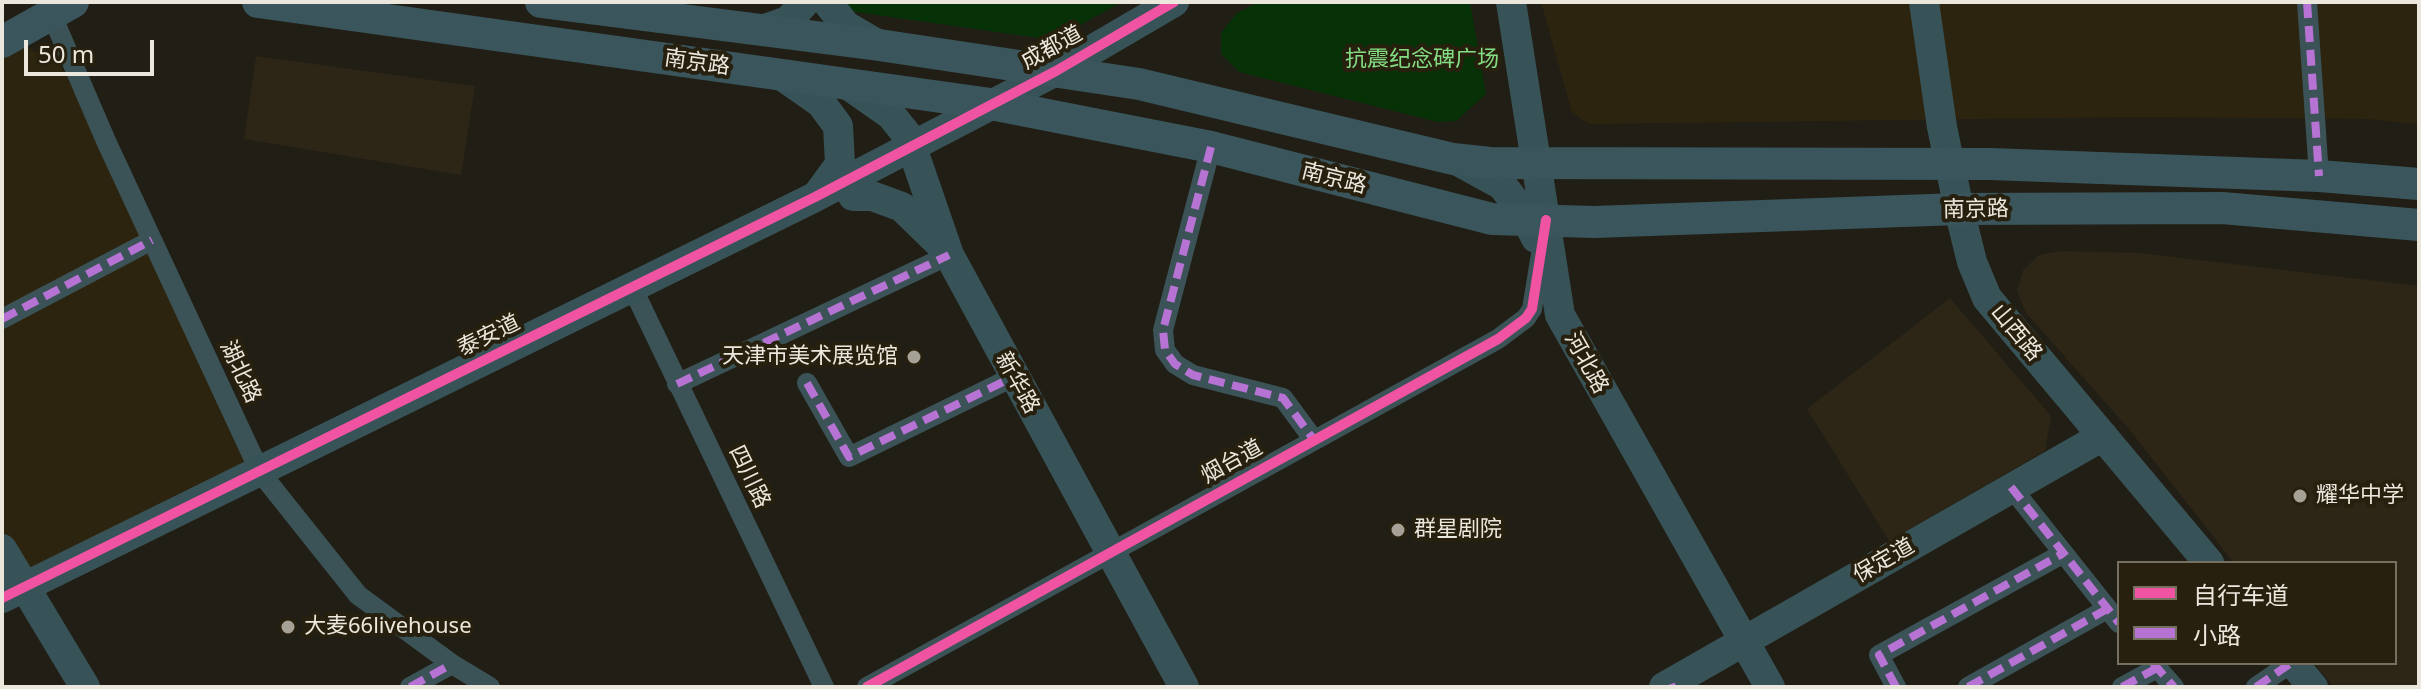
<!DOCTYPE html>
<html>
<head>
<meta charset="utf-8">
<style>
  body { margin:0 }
  #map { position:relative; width:2421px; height:689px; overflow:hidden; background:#211e15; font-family:"Noto Sans","Noto Sans SC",sans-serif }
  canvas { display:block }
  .frame { position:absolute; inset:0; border:4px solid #ece7dc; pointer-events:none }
  .legend { position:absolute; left:2117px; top:561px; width:280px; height:104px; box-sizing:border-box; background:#27200f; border:2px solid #767061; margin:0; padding:10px 14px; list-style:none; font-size:24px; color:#ece7dc }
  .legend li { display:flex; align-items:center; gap:16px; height:40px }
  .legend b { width:40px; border:2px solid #767061 }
  .scale { position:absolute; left:24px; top:40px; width:130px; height:36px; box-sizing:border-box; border:4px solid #ece7dc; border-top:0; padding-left:10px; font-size:24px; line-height:28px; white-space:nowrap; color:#ece7dc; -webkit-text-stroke:6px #27200f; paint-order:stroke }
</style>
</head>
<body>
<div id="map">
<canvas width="2421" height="689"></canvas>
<div class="frame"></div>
<ul class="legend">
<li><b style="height:10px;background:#f153a3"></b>自行车道</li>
<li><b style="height:10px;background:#b673d3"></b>小路</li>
</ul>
<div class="scale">50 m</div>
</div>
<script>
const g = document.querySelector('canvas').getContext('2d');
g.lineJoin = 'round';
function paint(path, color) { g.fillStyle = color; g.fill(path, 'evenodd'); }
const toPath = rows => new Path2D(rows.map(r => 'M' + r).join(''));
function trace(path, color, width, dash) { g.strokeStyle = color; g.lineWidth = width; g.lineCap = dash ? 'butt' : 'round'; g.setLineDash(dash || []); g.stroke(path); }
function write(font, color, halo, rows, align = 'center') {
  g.font = font + ' "Noto Sans","Noto Sans SC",sans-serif'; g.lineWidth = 8; g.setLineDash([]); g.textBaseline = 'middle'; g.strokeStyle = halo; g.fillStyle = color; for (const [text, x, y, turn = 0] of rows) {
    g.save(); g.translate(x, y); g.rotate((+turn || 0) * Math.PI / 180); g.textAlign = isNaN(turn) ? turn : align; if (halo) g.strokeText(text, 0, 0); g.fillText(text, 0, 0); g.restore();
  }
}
const built = toPath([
  [1541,2,2419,2,2419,124,2367,119,2138,117,1589,124,1572,112],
  [2,35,60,64,271,474,2,604]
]);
const education = toPath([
  [256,56,475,86,461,175,244,139],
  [2062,251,2140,253,2419,286,2419,687,2334,687,2314,663,2395,663,2395,563,2234,563,2129,429,2026,313,2017,291,2023,270,2039,255],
  [1950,298,2051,416,2045,451,1889,541,1807,409]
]);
const green = toPath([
  [785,2,1122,2,1053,40],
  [1259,2,1470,2,1486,94,1456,121,1438,122,1239,72,1221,54,1221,33,1237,13]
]);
const street = toPath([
  [2307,2,2319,176],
  [47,4,106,141,260,472,358,595,452,664,490,687],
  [1211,147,1163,330,1165,350,1175,364,1193,375,1283,398,1314,440],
  [632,287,824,687],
  [2,319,152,240],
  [807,383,849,457,1013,377],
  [677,384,949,255],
  [2011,487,2119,623],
  [2153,663,2174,687],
  [410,687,452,664],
  [867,687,1498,339,1526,318,1532,309,1542,248],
  [1896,687,1879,655,2062,554],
  [1968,687,2107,609],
  [2122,687,2157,668],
  [2256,687,2291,663]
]);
const secondary = toPath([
  [827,2,846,26,877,44],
  [1511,2,1560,315,1770,687],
  [1924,2,1942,127,1959,209,1972,262,1987,298,2209,563],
  [765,29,788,21,805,2],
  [781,75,821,103,838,126,840,164,818,194],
  [851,87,891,115,908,136,949,255,1184,687],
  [1460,162,1502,185,1522,211,1536,238],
  [853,196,872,196,902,207,940,244],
  [2,549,85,687],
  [2,598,815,197,1056,71,1174,2],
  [2293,663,2313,687],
  [1664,687,2103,436]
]);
const primary = toPath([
  [258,2,991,104,1211,147,1492,219,1594,222,1959,209,2222,208,2419,225],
  [541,2,879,45,1139,84,1453,159,1490,163,1990,164,2319,176,2419,184],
  [2,42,73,2]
]);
const quiet = toPath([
  [2307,2,2319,176],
  [1211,147,1163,330,1165,350,1175,364,1193,375,1283,398,1314,440],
  [2,319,152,240],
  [807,383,849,457,1013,377],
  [677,384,949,255],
  [2011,487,2119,623],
  [2153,663,2174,687],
  [1671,684,1672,687],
  [410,687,452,664],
  [1896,687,1879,655,2062,554],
  [1968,687,2107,609],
  [2122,687,2157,668],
  [2256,687,2291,663]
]);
const cycleway = toPath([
  [2,598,815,197,1056,71,1174,2],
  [867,687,1498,339,1526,318,1532,309,1546,220]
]);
const markers = [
  [914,357,8,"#a5a196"],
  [2300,496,8,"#a5a196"],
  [1398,530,8,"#a5a196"],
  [288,627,8,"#a5a196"]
];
const streetNames = [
  ["成都道",1052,48,-29],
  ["南京路",697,63,8],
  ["南京路",1334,179,14],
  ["南京路",1976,210,-1],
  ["山西路",2016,333,50],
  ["泰安道",489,336,-26],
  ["河北路",1586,363,61],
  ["湖北路",240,372,65],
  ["新华路",1017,383,61],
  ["烟台道",1232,462,-29],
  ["四川路",749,477,64],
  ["保定道",1884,561,-30]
];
const parkNames = [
  ["抗震纪念碑广场",1422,60]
];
const poiNames = [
  ["天津市美术展览馆",898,357,"right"],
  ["耀华中学",2316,496],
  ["群星剧院",1414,530],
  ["大麦66livehouse",304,627]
];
paint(built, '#2d240f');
paint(education, '#2d2617');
paint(green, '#073208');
trace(street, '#3b5356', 20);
trace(secondary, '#385357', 30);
trace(primary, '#3a565c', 32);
trace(quiet, '#b673d3', 8, [16, 8]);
trace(cycleway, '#f153a3', 10);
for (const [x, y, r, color] of markers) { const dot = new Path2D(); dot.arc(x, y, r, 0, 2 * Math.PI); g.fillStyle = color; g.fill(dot); trace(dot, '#27200f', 3); }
write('22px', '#ece7dc', '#27200f', streetNames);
write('22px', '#84dd82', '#27200f', parkNames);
write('22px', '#ece7dc', '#27200f', poiNames, 'left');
</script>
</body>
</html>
